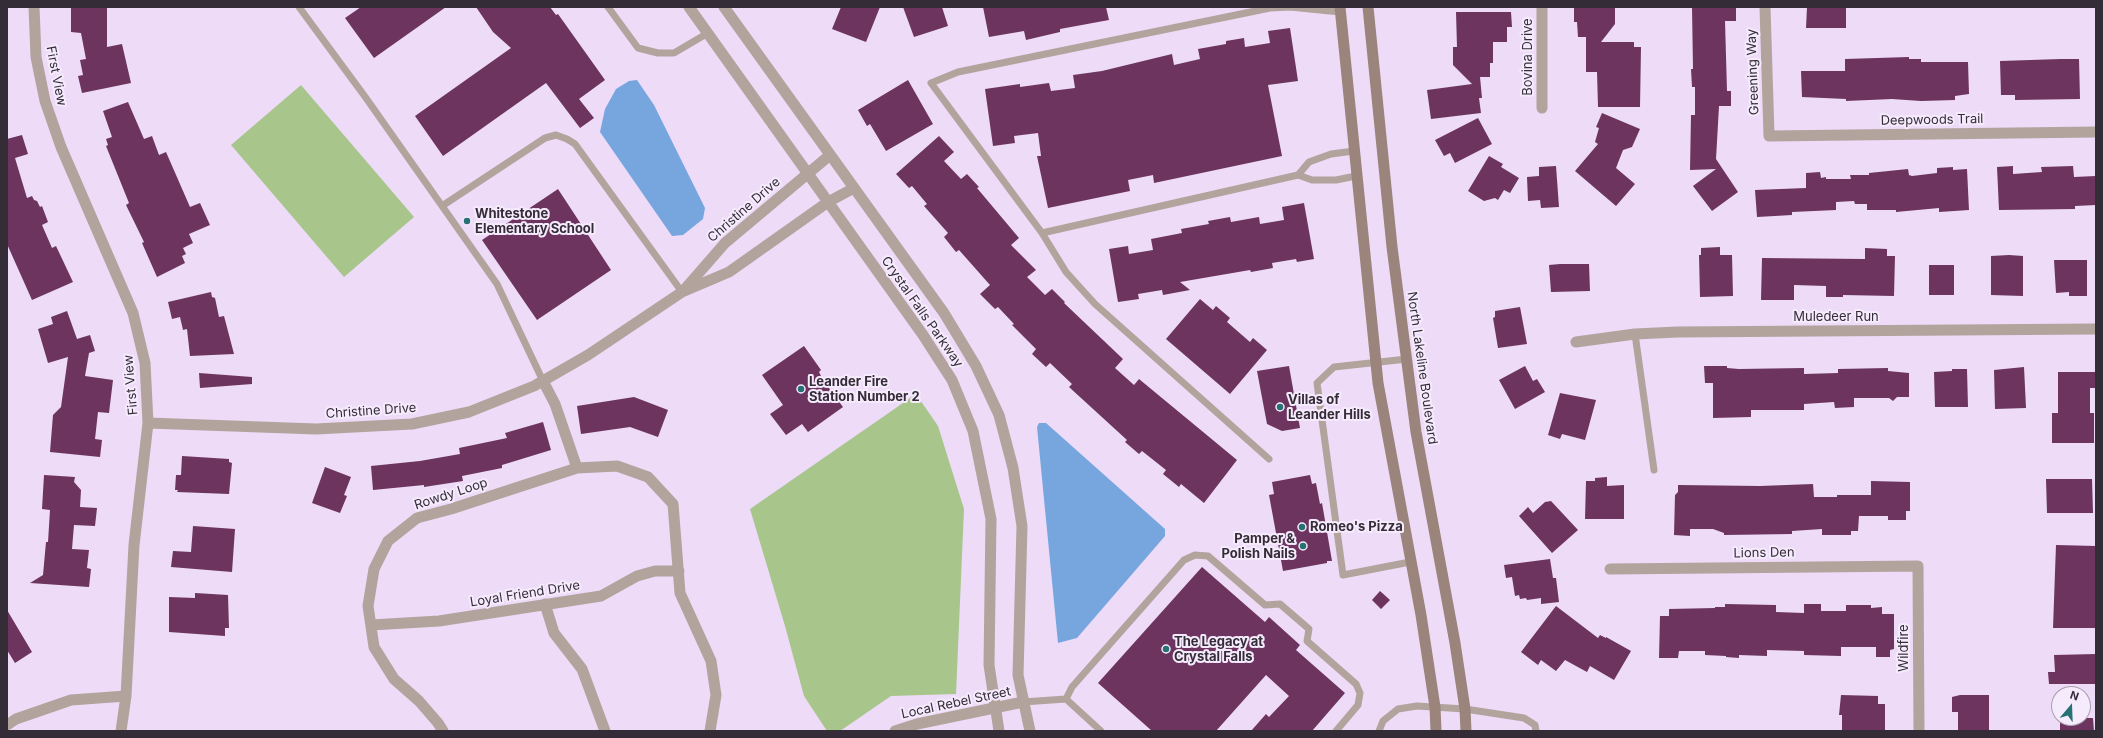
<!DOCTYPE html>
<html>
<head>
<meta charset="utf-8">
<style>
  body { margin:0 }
  #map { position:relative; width:2103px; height:738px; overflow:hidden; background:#eddbf8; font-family:Inter,sans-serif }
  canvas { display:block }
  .frame { position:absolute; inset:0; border:8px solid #342d38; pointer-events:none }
  .north { position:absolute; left:2051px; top:686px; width:40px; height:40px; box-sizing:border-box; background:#f6ebfd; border:1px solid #a89fae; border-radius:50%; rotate:19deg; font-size:11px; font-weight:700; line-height:16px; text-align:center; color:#342d38 }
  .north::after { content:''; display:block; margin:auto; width:14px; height:18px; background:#277175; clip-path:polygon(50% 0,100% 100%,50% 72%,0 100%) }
</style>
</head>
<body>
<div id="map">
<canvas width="2103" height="738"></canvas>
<div class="frame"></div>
<div class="north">N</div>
</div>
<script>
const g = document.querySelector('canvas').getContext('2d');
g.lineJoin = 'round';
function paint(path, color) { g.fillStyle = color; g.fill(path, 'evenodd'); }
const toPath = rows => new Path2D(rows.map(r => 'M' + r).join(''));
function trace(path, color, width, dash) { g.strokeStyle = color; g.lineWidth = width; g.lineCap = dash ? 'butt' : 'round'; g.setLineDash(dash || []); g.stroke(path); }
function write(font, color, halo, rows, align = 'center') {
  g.font = font + ' Inter,sans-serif'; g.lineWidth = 4; g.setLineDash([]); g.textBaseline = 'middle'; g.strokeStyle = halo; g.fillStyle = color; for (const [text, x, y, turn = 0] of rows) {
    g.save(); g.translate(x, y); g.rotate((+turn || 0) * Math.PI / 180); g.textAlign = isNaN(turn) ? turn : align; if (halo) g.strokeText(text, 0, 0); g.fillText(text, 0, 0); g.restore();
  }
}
const green = toPath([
  [301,85,414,217,344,277,231,145],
  [916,394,938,426,964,509,956,694,891,696,840,731,827,731,804,696,785,626,750,509]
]);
const water = toPath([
  [637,80,654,105,705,208,703,219,683,235,672,236,600,132,605,109,616,89,629,81],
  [1039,423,1046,423,1165,529,1165,536,1077,638,1058,643,1037,427]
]);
const building = toPath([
  [71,7,107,7,107,47,122,44,131,83,82,93,78,76,83,75,80,60,86,59,81,33,71,32],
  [361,7,446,7,374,58,345,18],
  [476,7,550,7,556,15,558,14,605,80,579,99,594,118,580,128,546,83,443,156,415,116,511,48,493,32],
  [841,7,880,7,866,42,832,29],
  [903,7,942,7,948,26,914,37],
  [983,7,1106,7,1109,20,1060,29,1060,32,1026,40,1024,31,989,37],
  [1574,7,1615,7,1615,24,1601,42,1634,42,1634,47,1641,47,1640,107,1598,107,1597,72,1586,72,1586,37,1578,37,1577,22,1574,22],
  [1692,7,1736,7,1736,21,1725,21,1727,91,1731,91,1731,106,1719,106,1716,159,1738,192,1712,211,1693,186,1716,169,1690,170,1691,115,1695,115,1695,87,1692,87,1691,69,1693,69],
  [1807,7,1846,7,1846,28,1806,28],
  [1456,12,1511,12,1512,27,1507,27,1507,42,1493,42,1493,63,1490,63,1490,77,1480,77,1482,98,1479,98,1481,113,1431,119,1427,90,1472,84,1453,65,1453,47,1457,47],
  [1290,28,1298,81,1268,85,1282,156,1154,183,1153,175,1128,180,1130,191,1048,208,1037,156,1041,156,1038,133,1014,136,1015,143,993,146,985,89,1020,84,1020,87,1049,83,1051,91,1075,88,1073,75,1102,71,1172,54,1174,65,1200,59,1198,49,1226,44,1226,41,1244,38,1245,47,1270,43,1268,31],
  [1909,57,1909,59,1921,59,1921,62,1968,62,1969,94,1955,96,1955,100,1921,101,1892,99,1846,101,1846,99,1802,97,1801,71,1845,71,1845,59],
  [2061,59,2079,59,2080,99,2015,100,2015,95,2001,95,2000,61],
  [908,80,933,124,886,151,870,124,867,126,858,110],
  [128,102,144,139,152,136,159,155,166,152,190,207,200,203,210,225,189,234,193,243,183,248,186,254,182,256,185,263,157,277,142,243,144,242,126,205,129,203,106,146,108,145,106,139,112,137,103,111],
  [1602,113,1640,129,1632,147,1623,150,1616,168,1635,184,1616,206,1575,171,1598,144,1595,142,1599,128,1596,127],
  [1478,118,1492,144,1455,163,1450,153,1444,156,1435,140],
  [22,135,28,154,15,158,27,198,32,196,34,200,37,201,40,207,42,206,48,222,42,225,52,248,56,246,73,282,32,300,7,244,7,139],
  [939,136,954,152,944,161,961,179,967,174,979,187,977,188,1019,238,1011,245,1036,270,1027,277,1045,295,1052,289,1065,302,1064,303,1123,359,1115,368,1134,385,1139,379,1237,460,1204,503,1181,484,1179,487,1163,474,1166,470,1142,451,1139,454,1125,442,1127,440,1069,387,1072,384,1050,363,1046,367,1032,354,1036,349,1012,325,1014,324,998,307,995,309,980,294,990,285,959,250,956,252,944,237,948,233,924,206,927,204,912,186,909,188,896,174],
  [1489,156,1503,164,1501,167,1519,178,1510,193,1504,190,1498,200,1495,198,1484,201,1468,191],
  [1556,166,1559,207,1541,208,1540,200,1528,201,1527,177,1539,176,1539,167],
  [2013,166,2013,174,2042,172,2041,167,2073,166,2074,177,2096,176,2096,205,2075,206,2075,209,1999,210,1997,167],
  [1953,167,1953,170,1967,169,1969,210,1939,212,1939,208,1896,212,1896,210,1867,210,1867,204,1855,204,1854,201,1836,202,1836,210,1792,212,1792,215,1757,217,1755,190,1806,188,1806,173,1820,172,1821,178,1826,177,1826,179,1851,179,1850,175,1869,175,1869,173,1908,169,1909,175,1912,176,1937,173,1937,168],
  [558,189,611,270,537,320,482,240],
  [1304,203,1314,259,1297,262,1296,259,1272,263,1273,268,1251,272,1250,270,1180,282,1190,290,1163,295,1162,290,1138,294,1139,299,1118,302,1109,249,1128,246,1129,254,1153,250,1151,239,1182,233,1181,229,1209,224,1208,221,1230,217,1231,222,1259,217,1260,224,1284,220,1282,207],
  [1720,247,1720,255,1732,255,1733,296,1700,297,1699,255,1701,255,1701,248],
  [1865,248,1887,249,1887,256,1895,256,1894,296,1843,295,1843,297,1826,297,1826,286,1794,285,1794,300,1761,300,1762,258,1865,259],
  [2009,255,2023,256,2023,296,1991,295,1991,256],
  [2054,260,2087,260,2087,296,2069,296,2069,292,2056,293],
  [1560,264,1589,264,1590,291,1551,292,1549,265],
  [1929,265,1954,265,1954,295,1929,295],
  [211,292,212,297,215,298,219,317,224,316,234,354,190,356,187,329,183,330,180,317,172,319,168,302],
  [1200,299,1213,310,1216,306,1230,318,1227,322,1250,342,1253,338,1267,350,1230,394,1166,339],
  [1520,307,1527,344,1498,348,1493,318,1495,317,1495,311],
  [67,311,77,339,90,335,95,351,89,353,85,376,113,380,109,413,98,412,95,439,102,440,100,457,50,452,53,415,61,407,68,357,48,363,38,329,53,324,51,317],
  [804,346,821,370,819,372,823,380,843,407,808,432,802,424,786,435,770,414,783,405,762,375],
  [1289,366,1300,428,1282,431,1267,424,1257,371],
  [1525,366,1533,381,1537,379,1545,392,1515,409,1499,380],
  [1704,366,1727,366,1727,368,1739,369,1804,368,1804,374,1838,373,1838,369,1888,368,1888,371,1909,373,1909,397,1897,397,1893,401,1889,398,1854,398,1854,407,1835,408,1834,402,1804,404,1804,410,1751,410,1751,417,1713,418,1713,383,1705,383],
  [2024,367,2026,408,1995,409,1994,370],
  [1952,369,1967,369,1968,407,1935,407,1934,372,1952,371],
  [2058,372,2095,372,2095,388,2090,388,2090,413,2094,413,2094,443,2052,443,2052,413,2058,413],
  [199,373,252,377,252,384,200,388],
  [1560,393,1596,400,1585,440,1562,434,1560,439,1548,435],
  [634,397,668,410,658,437,630,427,581,434,577,406],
  [543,422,551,450,502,465,502,468,462,476,463,481,424,487,424,485,373,490,371,466,420,461,460,454,459,448,507,438,505,433],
  [182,456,229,459,229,462,232,463,229,494,177,492,178,490,175,490,176,475,181,475],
  [325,467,351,477,344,495,347,496,340,513,312,503],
  [44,475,75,477,74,482,81,490,80,507,97,508,95,526,74,525,72,549,89,550,87,568,91,569,89,587,30,583,43,575,46,542,48,542,50,510,42,509],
  [1310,475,1312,484,1316,483,1320,504,1322,503,1332,561,1327,561,1327,563,1283,571,1269,495,1274,494,1272,482],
  [1607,477,1607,486,1624,485,1624,519,1585,519,1586,481,1595,481,1595,478],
  [2046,479,2092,479,2093,513,2047,513],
  [1871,481,1910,482,1910,511,1906,511,1906,520,1888,520,1888,516,1859,516,1858,531,1851,531,1851,535,1822,535,1822,529,1792,531,1792,534,1724,535,1724,533,1713,529,1690,529,1690,536,1674,535,1675,495,1678,492,1678,485,1760,486,1813,484,1814,497,1837,497,1837,495,1871,495],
  [1551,501,1578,530,1552,553,1519,516,1528,507,1533,513,1545,502],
  [193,526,235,529,232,572,171,567,173,551,191,552],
  [2056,545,2096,546,2095,628,2053,628],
  [1550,559,1553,578,1556,578,1559,602,1541,604,1541,598,1527,600,1526,598,1520,599,1519,595,1515,596,1512,577,1506,578,1504,565],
  [1202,567,1265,622,1269,617,1300,645,1296,650,1345,693,1312,731,1251,731,1266,714,1269,717,1289,696,1266,675,1216,731,1152,731,1098,683],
  [1380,591,1390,600,1381,609,1372,600],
  [195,593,228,595,229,628,225,628,225,636,169,632,169,597,195,598],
  [1725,604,1776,605,1776,612,1804,613,1804,604,1821,604,1821,611,1846,611,1846,605,1871,605,1871,608,1882,607,1882,614,1894,614,1894,649,1890,650,1890,657,1876,657,1876,647,1841,647,1841,656,1804,655,1804,651,1767,650,1767,656,1739,655,1739,658,1726,657,1726,656,1705,655,1705,651,1679,651,1678,658,1659,658,1660,616,1669,616,1669,609,1715,608,1715,607,1725,607],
  [1556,606,1598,638,1600,635,1606,638,1606,637,1631,651,1614,680,1590,666,1587,672,1565,660,1556,671,1541,660,1538,665,1521,652],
  [7,610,32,652,15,663,7,650],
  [2096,654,2096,684,2049,684,2048,672,2055,672,2054,655],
  [1841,695,1878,696,1878,704,1885,704,1885,731,1842,730,1842,715,1839,715],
  [1960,695,1989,695,1989,731,1958,731,1958,712,1952,712,1952,697],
  [2060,718,2093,718,2094,731,2060,731]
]);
const service = toPath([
  [299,7,366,98,497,284,543,381],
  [608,7,638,48,658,53,674,53,708,33],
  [1354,151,1331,154,1309,162,1298,175,1312,180,1336,180,1356,176],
  [442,206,545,138,556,135,567,139,575,144,682,292],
  [1042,233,1298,175],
  [1635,334,1654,470],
  [1407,359,1334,367,1317,383,1343,575,1410,562],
  [1269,459,1095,304,1066,272,1042,233,931,83,958,72,1270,8,1290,7,1340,12],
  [1066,699,1072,687,1184,560,1195,555,1208,556,1265,605,1280,604,1309,629,1307,641,1356,684,1360,693,1358,705,1336,731],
  [1023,702,1066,699,1101,731],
  [1379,731,1383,721,1398,709,1417,706,1465,709,1524,718,1535,725,1536,731]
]);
const minor = toPath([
  [34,7,36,57,45,101,61,147,133,313,145,363,148,423,134,545,126,696,121,731],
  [1542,7,1542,108],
  [1765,7,1769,136,2096,132],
  [684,290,725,243,830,155],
  [1576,342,1635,334,1677,332,2096,329],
  [543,381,555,404,577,468],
  [148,423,316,429,412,424,469,412,534,386,588,355,682,292,729,272,828,202,854,188],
  [1610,569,1918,566,1919,731],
  [545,604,554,633,582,669,605,731],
  [371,625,439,621,601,596,637,576,655,571,679,571],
  [7,725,16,719,71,700,126,696],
  [443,731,438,723,419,701,394,679,374,647,368,606,374,569,388,541,417,518,451,509,577,468,617,466,648,477,673,504,680,593,711,661,716,695,710,731],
  [895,731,917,724,1023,702]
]);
const tertiary = toPath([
  [689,7,923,335,952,380,973,431,991,519,989,665,999,731],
  [724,7,944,313,976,366,999,415,1013,468,1022,526,1018,675,1030,731]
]);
const secondary = toPath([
  [1340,7,1378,383,1421,615,1435,707,1436,731],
  [1368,7,1392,247,1416,432,1455,643,1465,709,1466,731]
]);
const markers = [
  [467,221,4,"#277175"],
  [801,389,4,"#277175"],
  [1280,407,4,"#277175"],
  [1302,527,4,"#277175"],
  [1303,546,4,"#277175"],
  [1166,649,4,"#277175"]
];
const streetNames = [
  ["Bovina Drive",1528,57,-90],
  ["Greening Way",1753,72,-92],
  ["First View",56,76,79],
  ["Deepwoods Trail",1932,120,-1],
  ["Christine Drive",744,210,-41],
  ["Crystal Falls Parkway",922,312,55],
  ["Muledeer Run",1836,317],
  ["North Lakeline Boulevard",1422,368,82],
  ["First View",131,385,-95],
  ["Christine Drive",371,411,-4],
  ["Rowdy Loop",451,494,-18],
  ["Lions Den",1764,553,-1],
  ["Loyal Friend Drive",525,594,-9],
  ["Wildfire",1904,648,-90],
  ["Local Rebel Street",956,703,-12]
];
const poiNames = [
  ["Whitestone",475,214],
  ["Elementary School",475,229],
  ["Leander Fire",809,382],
  ["Station Number 2",809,397],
  ["Villas of",1288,400],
  ["Leander Hills",1288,415],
  ["Romeo's Pizza",1310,527],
  ["Pamper &",1295,539,"right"],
  ["Polish Nails",1295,554,"right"],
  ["The Legacy at",1174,642],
  ["Crystal Falls",1174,657]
];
paint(green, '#a8c58b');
paint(water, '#77a6df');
paint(building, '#6c345f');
trace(service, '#b2a39d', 7);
trace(minor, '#b2a39d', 11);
trace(tertiary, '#b2a39d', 11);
trace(secondary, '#9a847b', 11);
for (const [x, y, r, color] of markers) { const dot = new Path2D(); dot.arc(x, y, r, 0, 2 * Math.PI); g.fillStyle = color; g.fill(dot); trace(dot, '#f6ebfd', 1.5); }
write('13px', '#342d38', '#f6ebfd', streetNames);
write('bold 13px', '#342d38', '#f6ebfd', poiNames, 'left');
</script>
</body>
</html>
